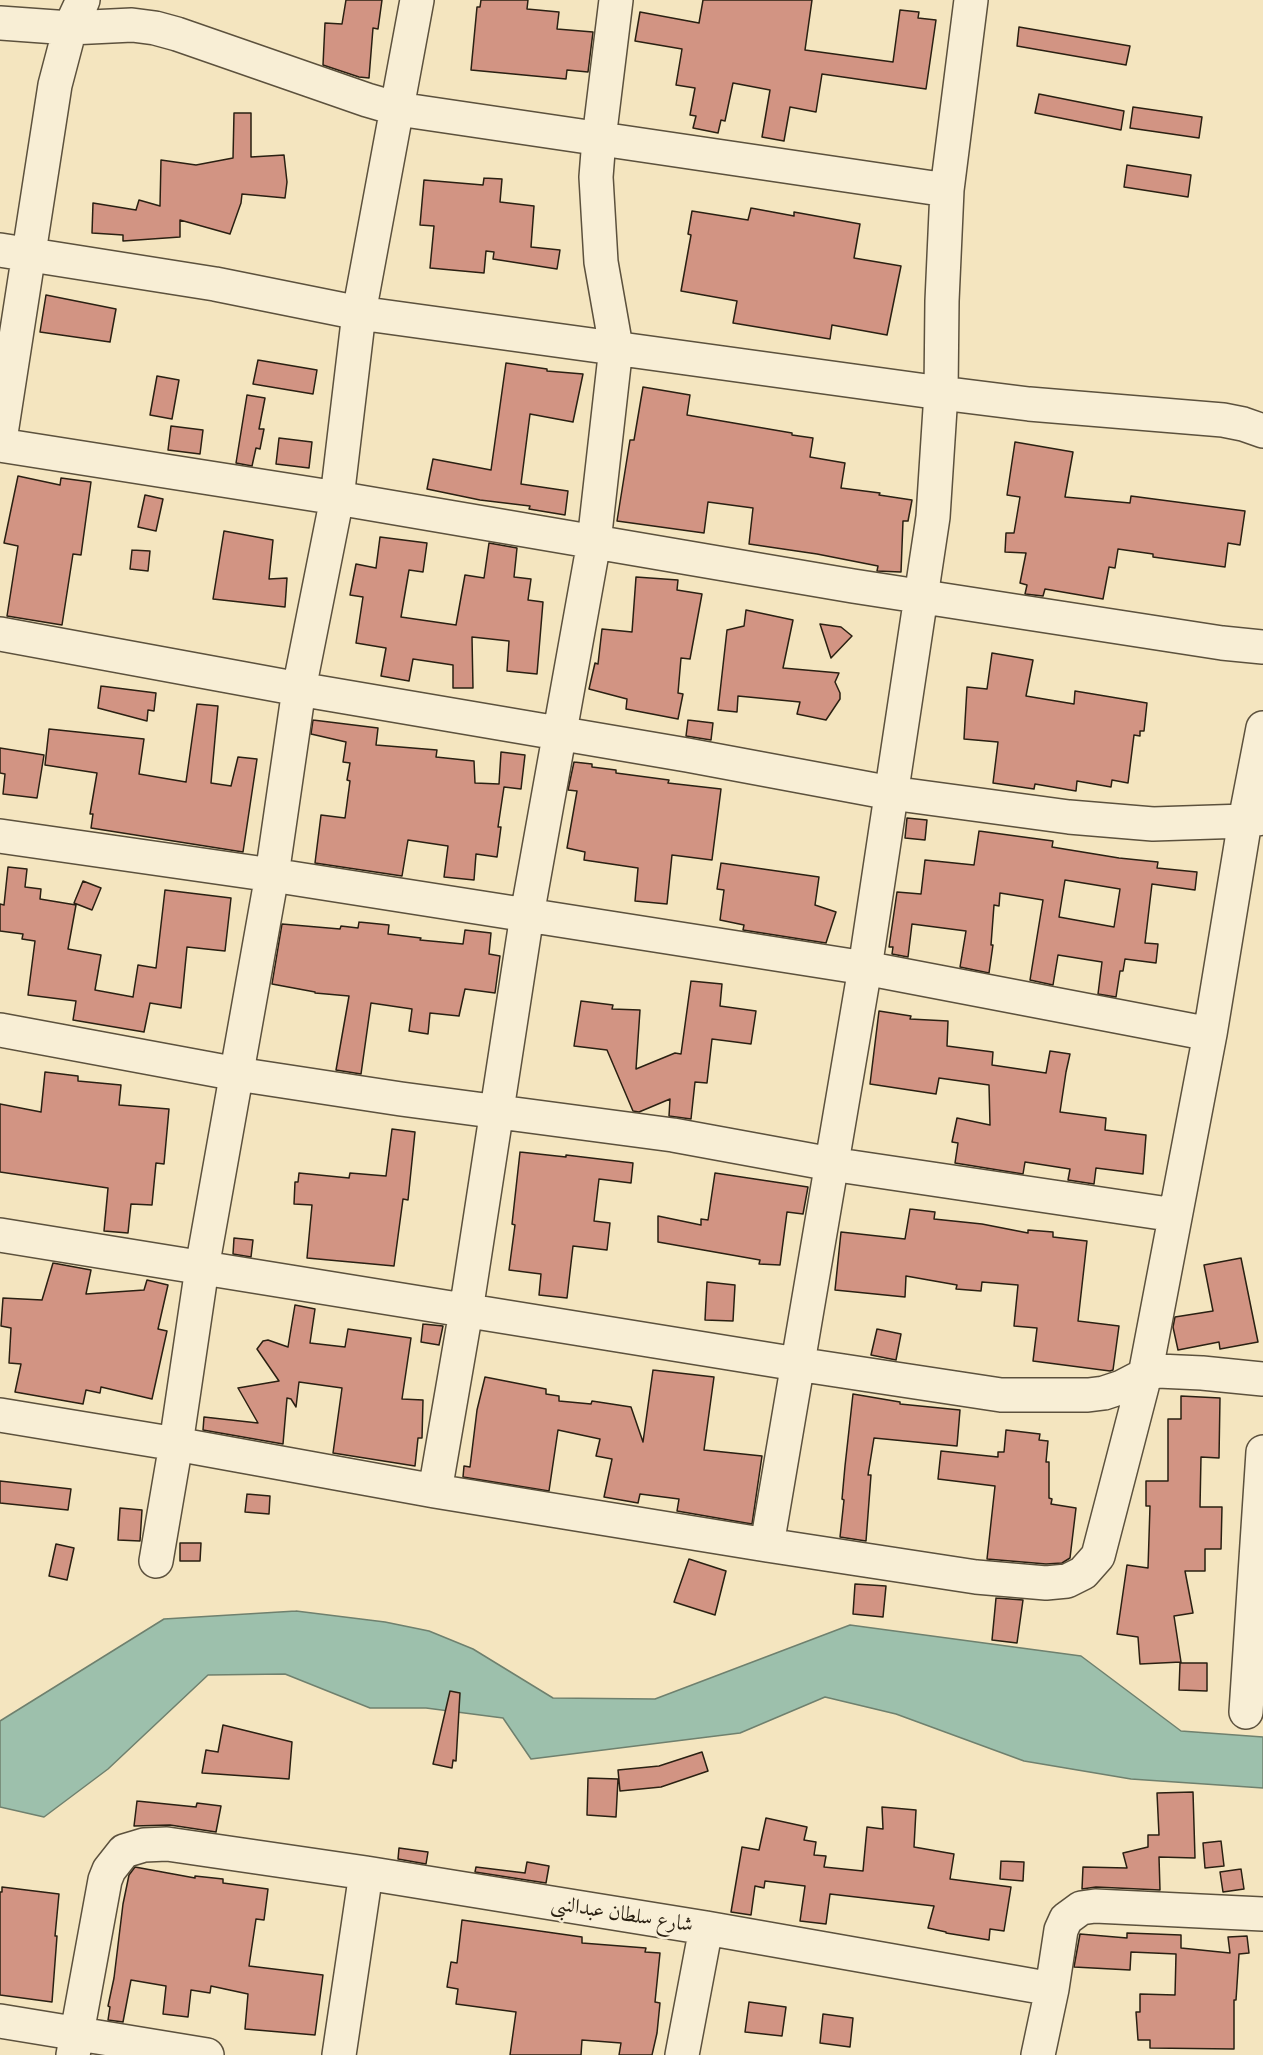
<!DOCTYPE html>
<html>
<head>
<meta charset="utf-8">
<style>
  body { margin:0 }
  canvas { display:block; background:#f4e5bf }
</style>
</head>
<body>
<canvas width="1263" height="2055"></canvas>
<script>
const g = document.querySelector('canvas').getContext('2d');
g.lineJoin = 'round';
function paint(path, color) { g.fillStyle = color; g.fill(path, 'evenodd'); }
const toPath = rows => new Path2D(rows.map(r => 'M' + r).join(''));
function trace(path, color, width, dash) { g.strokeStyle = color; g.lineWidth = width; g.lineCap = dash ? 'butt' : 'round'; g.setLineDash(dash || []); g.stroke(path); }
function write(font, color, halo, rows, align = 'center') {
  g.font = font + ' "IM FELL French Canon",Amiri,serif'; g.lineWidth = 5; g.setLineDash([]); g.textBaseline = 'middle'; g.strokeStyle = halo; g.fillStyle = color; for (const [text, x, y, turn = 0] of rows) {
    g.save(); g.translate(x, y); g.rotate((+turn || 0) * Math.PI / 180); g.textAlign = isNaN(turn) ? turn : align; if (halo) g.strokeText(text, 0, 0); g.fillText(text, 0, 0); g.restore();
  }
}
const water = toPath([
  [296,1611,385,1622,429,1631,473,1649,553,1698,655,1699,850,1625,1081,1656,1181,1731,1263,1737,1263,1788,1131,1779,1024,1761,896,1714,825,1697,740,1733,531,1759,503,1718,426,1708,370,1708,285,1674,208,1675,108,1769,44,1817,0,1807,0,1721,164,1619,296,1611]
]);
const building = toPath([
  [346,0,382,0,378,29,373,28,369,78,359,77,323,65,325,23,342,24,346,0],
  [481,0,528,0,527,9,559,12,557,29,593,32,588,72,567,70,566,79,471,70,477,7,480,7,481,0],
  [703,0,812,0,805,50,893,62,900,10,919,12,918,18,936,20,926,89,822,74,816,112,790,107,784,141,762,137,770,90,733,83,725,121,721,120,718,133,693,128,696,116,690,115,695,88,676,85,682,49,635,41,640,12,699,23,703,0],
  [1019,27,1130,46,1126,65,1017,46,1019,27],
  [1039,94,1124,111,1121,130,1035,113,1039,94],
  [1133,107,1202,117,1199,138,1130,128,1133,107],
  [234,113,251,113,251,157,284,155,287,182,285,198,242,194,241,203,230,234,180,220,180,237,123,241,123,235,92,233,93,203,136,210,139,200,160,206,161,160,196,165,233,158,234,113],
  [1127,165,1191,175,1188,197,1124,187,1127,165],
  [484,178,502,179,500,202,534,206,531,247,560,250,557,269,493,259,494,252,486,251,484,273,430,268,434,226,420,225,424,180,483,185,484,178],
  [751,208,794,216,794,212,860,224,854,258,901,266,887,335,832,325,830,339,733,323,737,301,681,291,691,235,688,234,692,211,748,220,751,208],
  [46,295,116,309,110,342,40,332,46,295],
  [258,360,317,370,313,394,253,384,258,360],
  [506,363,547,369,547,371,583,374,573,422,530,414,521,484,568,491,565,515,529,509,530,506,480,500,427,489,433,459,491,470,506,363],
  [157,376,179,380,172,419,150,415,157,376],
  [643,387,690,395,687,415,792,433,792,435,813,438,810,457,845,463,841,488,880,493,879,495,912,500,908,521,903,521,901,572,877,571,878,566,817,554,749,544,753,508,708,502,704,533,617,521,630,440,634,440,643,387],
  [247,395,265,398,259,429,264,429,260,449,256,448,252,466,236,463,247,395],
  [171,426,203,430,200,454,168,450,171,426],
  [279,438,312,442,309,468,276,464,279,438],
  [1015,442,1073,452,1065,497,1130,503,1131,496,1245,511,1240,545,1228,543,1225,567,1153,557,1153,554,1118,549,1115,568,1109,567,1103,599,1045,589,1043,596,1025,594,1027,585,1020,583,1026,553,1005,552,1006,533,1014,533,1020,497,1007,495,1015,442],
  [18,476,60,485,61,478,91,482,81,555,73,554,62,625,7,616,18,546,4,543,18,476],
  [145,495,163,499,156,531,138,527,145,495],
  [224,531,273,540,269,579,287,578,285,607,213,599,224,531],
  [380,537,427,543,423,572,409,570,401,617,456,625,465,575,484,578,489,543,517,548,514,577,531,579,528,600,543,602,537,674,507,671,509,641,472,637,473,688,453,688,453,665,413,659,409,681,381,676,386,648,356,643,363,597,350,595,356,564,376,568,380,537],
  [132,550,150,551,148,571,130,569,132,550],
  [636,577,678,580,677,590,702,594,690,659,681,658,678,693,683,694,678,719,626,709,627,699,589,689,595,663,598,664,602,629,632,632,636,577],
  [746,610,793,620,783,668,839,673,835,682,840,693,840,699,826,720,797,714,800,702,738,696,737,712,718,710,727,630,744,626,746,610],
  [820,624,841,627,852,636,831,658,820,624],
  [992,653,1033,660,1026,696,1074,704,1075,691,1147,703,1144,731,1140,731,1140,736,1134,735,1128,783,1112,780,1111,787,1077,781,1076,791,1035,784,1034,789,993,783,998,742,964,739,967,687,987,689,992,653],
  [101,686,156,693,154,711,148,710,147,721,98,708,101,686],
  [197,704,218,706,211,783,231,786,238,757,257,759,243,852,91,828,93,814,90,814,97,773,45,765,49,729,144,739,139,774,186,782,197,704],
  [313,720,378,728,376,745,437,750,436,757,474,761,475,783,499,784,501,752,525,755,521,789,504,787,498,827,501,827,497,857,476,854,474,880,444,877,448,846,408,840,402,876,315,863,321,815,345,818,350,781,347,780,350,763,343,762,346,742,311,734,313,720],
  [688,720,713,723,711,740,686,736,688,720],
  [0,748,44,755,37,798,3,794,5,774,0,773,0,748],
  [574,762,592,764,592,767,616,770,616,773,669,780,668,783,721,789,712,860,672,855,667,904,635,901,638,868,584,860,585,852,567,848,577,791,568,790,574,762],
  [907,818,927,820,925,840,905,838,907,818],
  [979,831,1053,841,1052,847,1119,858,1158,862,1157,868,1197,872,1195,890,1152,884,1145,943,1158,944,1156,963,1125,959,1123,971,1120,971,1116,997,1098,994,1102,962,1058,955,1053,985,1030,980,1043,900,1000,893,999,906,994,905,991,945,993,945,989,973,960,967,966,931,912,924,908,957,892,954,893,947,889,947,897,892,921,894,925,860,974,865,979,831],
  [1065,880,1120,889,1114,927,1059,917,1065,880],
  [721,863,819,877,815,905,836,912,826,943,743,930,744,925,720,920,724,890,717,889,721,863],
  [8,867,27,869,25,887,41,889,40,899,76,905,68,949,101,955,95,990,133,997,138,965,156,968,165,890,231,898,225,951,187,947,181,1008,150,1003,144,1032,73,1020,76,1001,28,995,35,941,22,939,23,934,0,931,0,904,4,905,8,867],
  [83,881,101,888,92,910,74,903,83,881],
  [359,922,389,925,388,934,421,938,420,940,463,944,465,930,491,933,489,954,500,956,495,993,465,989,459,1016,430,1013,428,1034,409,1031,412,1009,371,1003,361,1074,336,1070,349,996,315,993,315,992,272,984,282,924,340,929,341,926,358,928,359,922],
  [691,981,722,984,720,1006,756,1011,751,1044,712,1039,707,1083,695,1082,691,1119,669,1116,670,1099,639,1112,633,1111,607,1050,574,1046,581,1001,613,1005,612,1009,640,1010,636,1069,675,1053,681,1054,691,981],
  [879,1011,911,1016,910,1019,948,1021,947,1046,993,1052,992,1065,1046,1073,1050,1051,1070,1054,1066,1072,1060,1112,1106,1118,1105,1130,1146,1135,1143,1174,1096,1168,1094,1184,1068,1180,1070,1169,1025,1162,1023,1174,955,1163,958,1143,952,1142,957,1118,990,1125,989,1085,939,1078,936,1094,870,1084,879,1011],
  [45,1072,78,1076,78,1081,121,1085,119,1105,169,1109,164,1164,156,1163,152,1205,131,1204,128,1233,104,1231,108,1188,0,1172,0,1104,41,1112,45,1072],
  [392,1129,415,1132,408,1200,403,1199,394,1266,307,1258,312,1205,294,1204,295,1182,298,1182,299,1173,349,1178,350,1173,386,1176,392,1129],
  [520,1152,566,1157,566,1155,633,1163,631,1183,599,1179,594,1221,610,1223,607,1250,573,1246,567,1298,539,1295,541,1274,509,1270,515,1225,512,1224,520,1152],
  [715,1173,808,1187,803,1214,787,1212,780,1265,759,1264,760,1260,658,1242,658,1216,701,1225,701,1219,708,1220,715,1173],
  [910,1209,935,1212,934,1219,982,1224,1028,1233,1028,1230,1053,1232,1053,1237,1087,1241,1078,1321,1119,1326,1113,1370,1110,1371,1033,1361,1037,1328,1014,1326,1018,1285,982,1282,981,1291,956,1289,957,1285,906,1276,905,1297,835,1290,841,1232,905,1239,910,1209],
  [234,1238,253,1240,251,1257,233,1254,234,1238],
  [1241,1258,1258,1342,1220,1349,1219,1342,1178,1350,1173,1327,1175,1317,1213,1311,1204,1265,1241,1258],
  [53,1263,91,1270,86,1294,144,1290,147,1280,168,1285,158,1329,167,1331,152,1399,101,1387,100,1393,86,1390,83,1404,15,1392,21,1364,9,1363,11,1328,1,1326,3,1298,42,1300,53,1263],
  [707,1282,735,1285,733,1321,705,1320,707,1282],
  [295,1305,315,1309,310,1343,345,1347,348,1329,411,1338,402,1399,423,1400,422,1438,418,1438,415,1466,333,1453,342,1388,299,1382,296,1407,291,1399,287,1398,283,1444,203,1430,204,1417,258,1423,238,1388,279,1381,257,1349,263,1341,268,1340,288,1347,295,1305],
  [423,1324,443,1326,439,1345,421,1342,423,1324],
  [877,1329,901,1334,896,1360,871,1355,877,1329],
  [653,1370,714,1377,704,1450,762,1456,752,1524,677,1511,679,1499,640,1494,638,1503,604,1497,612,1459,596,1456,600,1439,558,1430,549,1491,463,1477,464,1466,470,1467,477,1410,485,1377,546,1389,546,1394,559,1396,559,1401,591,1404,592,1401,631,1407,643,1442,653,1370],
  [853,1394,900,1402,900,1404,960,1410,957,1446,874,1438,868,1475,871,1475,866,1541,840,1537,844,1500,842,1499,845,1466,853,1394],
  [1181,1396,1220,1398,1219,1458,1201,1457,1200,1507,1222,1507,1221,1549,1205,1549,1205,1571,1185,1571,1193,1613,1174,1616,1181,1662,1140,1664,1138,1637,1117,1634,1127,1565,1148,1568,1150,1506,1146,1506,1146,1481,1168,1481,1168,1419,1181,1419,1181,1396],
  [1006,1430,1040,1434,1039,1440,1048,1441,1046,1462,1049,1462,1049,1498,1052,1499,1051,1504,1076,1508,1070,1558,1062,1563,1046,1564,987,1559,995,1486,938,1479,941,1451,998,1457,998,1452,1004,1452,1006,1430],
  [0,1481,71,1489,68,1510,0,1503,0,1481],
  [247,1494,270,1496,269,1514,245,1512,247,1494],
  [120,1508,142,1510,140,1541,118,1540,120,1508],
  [180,1543,201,1543,200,1561,180,1561,180,1543],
  [56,1544,74,1548,67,1580,49,1576,56,1544],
  [689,1559,726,1571,715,1615,674,1602,689,1559],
  [855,1584,886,1586,883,1617,853,1614,855,1584],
  [996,1598,1023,1600,1017,1643,992,1640,996,1598],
  [1180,1663,1207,1663,1207,1691,1179,1690,1180,1663],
  [450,1691,460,1693,456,1761,453,1760,452,1768,433,1764,450,1691],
  [223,1725,292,1742,289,1779,202,1773,206,1750,218,1752,223,1725],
  [702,1752,708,1771,661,1787,620,1791,618,1770,659,1766,702,1752],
  [588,1778,618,1779,616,1817,587,1815,588,1778],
  [1193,1792,1195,1858,1159,1857,1160,1890,1096,1887,1082,1889,1083,1867,1127,1868,1123,1853,1148,1847,1148,1835,1159,1835,1157,1793,1193,1792],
  [137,1801,196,1807,197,1803,221,1806,216,1832,170,1825,134,1826,137,1801],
  [882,1807,916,1810,914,1847,954,1854,950,1879,1011,1887,1004,1931,990,1929,989,1940,946,1933,946,1932,928,1928,934,1906,830,1894,826,1924,800,1921,805,1886,765,1881,764,1888,755,1886,751,1915,731,1912,742,1847,759,1850,766,1818,807,1827,804,1840,816,1842,814,1855,826,1856,824,1867,863,1871,867,1827,883,1829,882,1807],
  [1221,1841,1224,1866,1205,1868,1203,1843,1221,1841],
  [399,1848,428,1852,426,1864,398,1859,399,1848],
  [1001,1861,1024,1862,1023,1881,1000,1879,1001,1861],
  [527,1862,549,1866,546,1883,475,1872,476,1867,525,1873,527,1862],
  [135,1867,195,1878,195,1876,223,1879,223,1883,268,1889,264,1920,256,1919,249,1966,323,1975,315,2035,245,2029,248,1994,211,1986,210,1993,191,1990,188,2017,163,2014,166,1986,131,1980,123,2022,108,2020,110,2007,108,2006,114,1978,123,1904,129,1875,135,1867],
  [1241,1869,1244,1889,1223,1892,1220,1872,1241,1869],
  [2,1887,59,1894,55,1936,57,1936,52,2002,0,1995,0,1892,2,1892,2,1887],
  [462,1920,582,1937,582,1943,646,1948,645,1952,660,1953,655,2002,660,2003,657,2033,652,2055,619,2055,621,2043,582,2040,581,2055,510,2055,516,2012,456,2004,458,1989,447,1987,451,1962,457,1963,462,1920],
  [1127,1933,1181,1935,1181,1948,1230,1953,1228,1937,1247,1936,1249,1953,1239,1954,1236,2000,1234,2000,1234,2049,1150,2048,1150,2040,1138,2040,1136,2012,1140,2012,1140,1994,1175,1995,1176,1954,1131,1952,1130,1970,1074,1967,1080,1934,1127,1938,1127,1933],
  [749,2002,786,2007,782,2036,745,2032,749,2002],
  [823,2014,853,2018,850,2047,820,2043,823,2014]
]);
const minor = toPath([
  [0,23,70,28,132,25,155,28,177,34,367,100,398,109,947,190],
  [0,250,215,284,359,313,941,393,1029,404,1223,420,1243,424,1263,431],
  [0,440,55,85,70,28,83,0],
  [0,445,337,498,853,586,1222,643,1263,647],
  [0,634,299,689,687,755,891,793,1069,817,1153,824,1245,821,1263,818],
  [0,836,272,875,865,968,1210,1034],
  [0,1030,237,1074,401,1099,673,1135,831,1164,1175,1215],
  [0,1235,797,1364,1001,1395,1088,1395,1104,1393,1122,1387,1145,1375,1158,1371,1202,1373,1263,1379],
  [0,1415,176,1444,435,1491,767,1545,976,1577,1046,1583,1067,1581,1083,1573,1098,1556,1145,1375,1210,1034,1245,821,1263,728],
  [435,1491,466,1311,527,915,594,542,616,347,601,262,596,177,599,139,616,0],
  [767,1545,865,968,933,517,941,393,942,301,947,190,971,0],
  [156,1561,176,1444,202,1268,272,875,299,689,337,498,359,313,417,0],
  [1246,1712,1263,1452],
  [1052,1989,1061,1930,1066,1919,1081,1908,1095,1906,1263,1914],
  [0,2021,207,2055],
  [73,2055,105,1880,109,1870,124,1851,144,1845,167,1844,366,1873,706,1928,1052,1989,1038,2055],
  [339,2055,366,1873],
  [682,2055,706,1928]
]);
const streetNames = [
  ["شارع سلطان عبدالنبى",622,1915,9]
];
paint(water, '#9dc0ac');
trace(water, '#6f806e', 1.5);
paint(building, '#d29483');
trace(building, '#2a2012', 1.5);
trace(minor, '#5c513d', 36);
trace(minor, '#f8eed5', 33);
write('21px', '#2a2012', '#f8eed5', streetNames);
</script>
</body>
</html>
